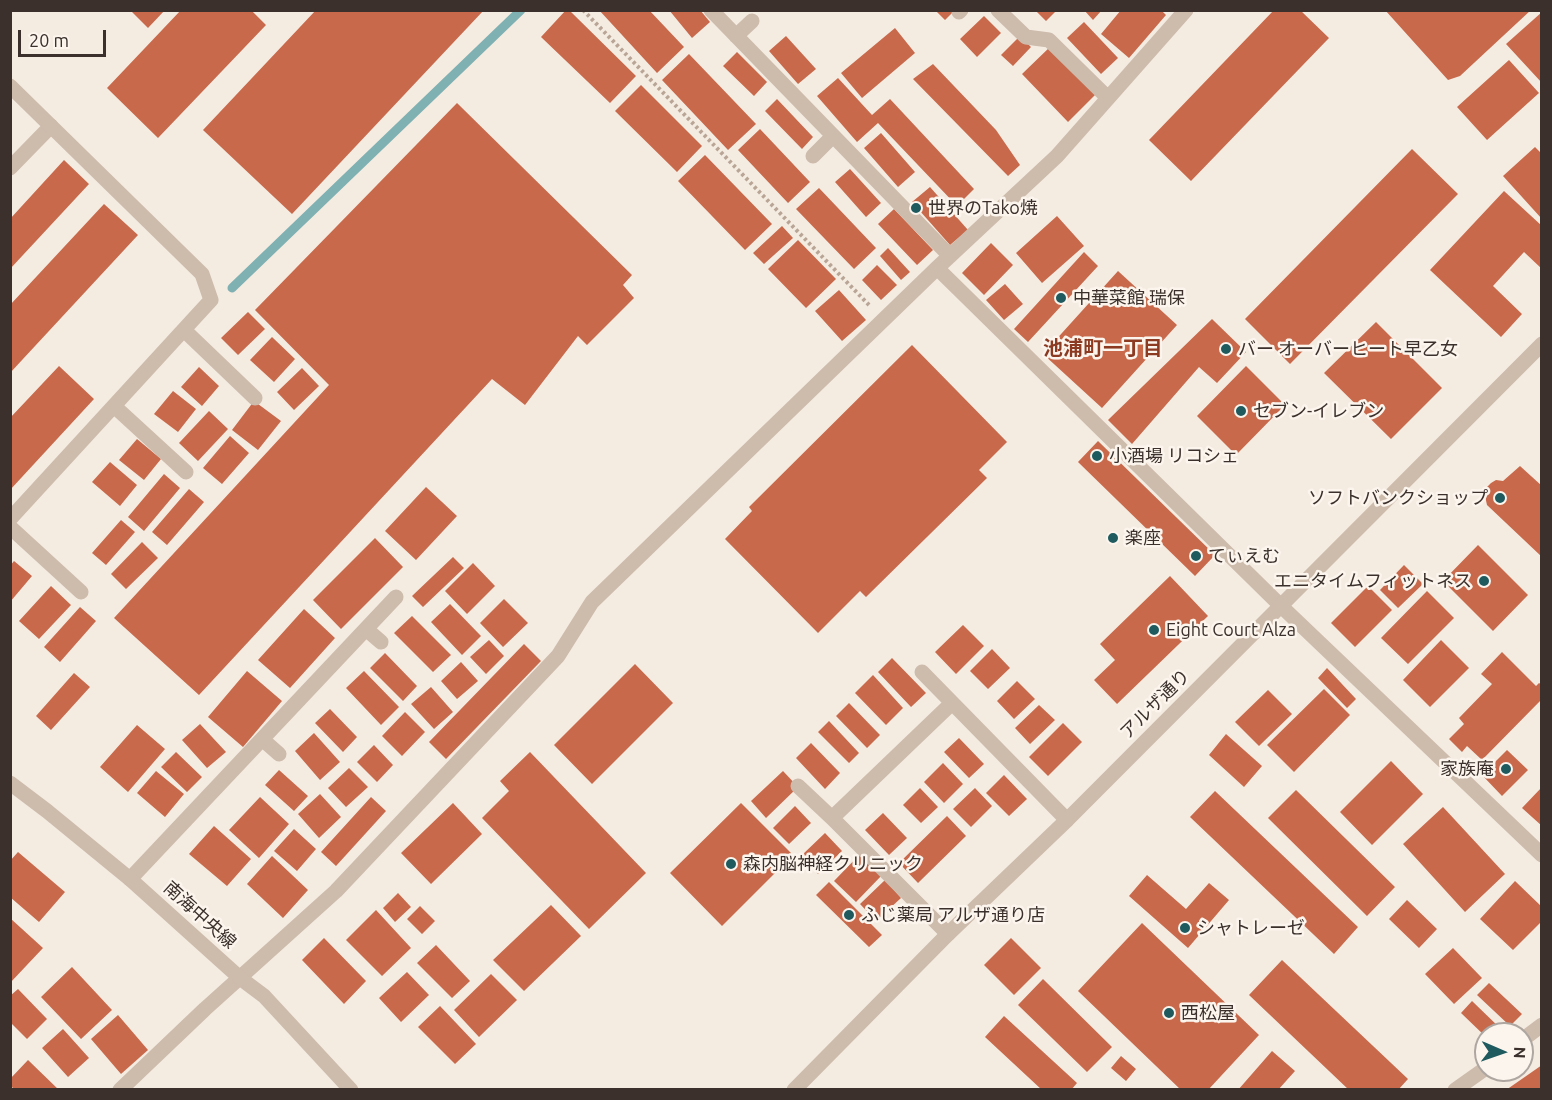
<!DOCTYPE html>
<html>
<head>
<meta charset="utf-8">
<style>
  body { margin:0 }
  #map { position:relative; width:1552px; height:1100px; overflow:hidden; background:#f4ebe1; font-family:Ubuntu,sans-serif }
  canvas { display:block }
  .frame { position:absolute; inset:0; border:12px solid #3b302b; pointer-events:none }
  .north { position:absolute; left:1474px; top:1022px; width:60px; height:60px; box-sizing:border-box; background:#fbf5ee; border:2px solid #aea6a0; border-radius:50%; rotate:92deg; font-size:16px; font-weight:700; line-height:24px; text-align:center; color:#3b302b }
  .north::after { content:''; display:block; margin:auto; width:21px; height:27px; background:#1f5a5e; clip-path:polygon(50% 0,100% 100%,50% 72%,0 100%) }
  .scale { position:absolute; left:18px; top:30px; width:88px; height:27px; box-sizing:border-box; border:3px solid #3b302b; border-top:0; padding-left:8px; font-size:18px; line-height:21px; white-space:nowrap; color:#3b302b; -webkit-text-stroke:4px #fbf5ee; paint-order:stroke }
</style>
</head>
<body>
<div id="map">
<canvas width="1552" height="1100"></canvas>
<div class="frame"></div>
<div class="north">N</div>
<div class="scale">20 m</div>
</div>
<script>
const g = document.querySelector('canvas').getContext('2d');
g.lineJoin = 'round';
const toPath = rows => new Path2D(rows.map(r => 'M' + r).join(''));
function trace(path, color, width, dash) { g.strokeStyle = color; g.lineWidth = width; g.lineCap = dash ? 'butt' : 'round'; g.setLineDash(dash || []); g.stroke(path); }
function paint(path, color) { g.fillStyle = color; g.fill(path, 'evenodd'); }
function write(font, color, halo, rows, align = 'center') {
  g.font = font + ' Ubuntu,"Noto Sans JP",sans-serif'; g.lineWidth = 5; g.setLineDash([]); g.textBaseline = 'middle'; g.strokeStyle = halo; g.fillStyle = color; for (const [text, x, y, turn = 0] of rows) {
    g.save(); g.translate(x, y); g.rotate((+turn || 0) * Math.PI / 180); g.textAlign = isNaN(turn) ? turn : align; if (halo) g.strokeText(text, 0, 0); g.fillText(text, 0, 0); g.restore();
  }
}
const stream = toPath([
  [232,288,521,10]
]);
const building = toPath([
  [130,10,165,10,148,28],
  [181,10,251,10,266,25,158,138,107,88],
  [316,10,484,10,292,214,203,130],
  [566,10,569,10,636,76,610,103,541,37],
  [599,10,649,10,684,47,657,73],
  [669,10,700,10,710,22,692,38],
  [935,10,955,10,945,20],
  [1035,10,1057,10,1046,21],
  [1084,10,1102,10,1093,20],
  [1121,10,1161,10,1166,15,1129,58,1101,34],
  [1274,10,1300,10,1329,38,1191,181,1149,140],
  [1385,10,1531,10,1460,76,1448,80],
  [1542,12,1542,83,1506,44],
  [984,16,1001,33,977,57,960,39],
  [1084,22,1118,58,1101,74,1067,38],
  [895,28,915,53,862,98,841,73],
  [786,36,816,69,798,84,769,51],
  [1020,36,1031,47,1013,66,1001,55],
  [1052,45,1097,93,1068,122,1022,74],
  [737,52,767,82,754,96,723,66],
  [689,54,756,124,728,150,662,80],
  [1509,60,1539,93,1487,140,1457,107],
  [933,64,996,130,1020,165,1008,176,913,79],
  [838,78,872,115,890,99,974,189,957,206,878,123,857,142,817,96],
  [641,85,702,146,677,172,615,111],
  [777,99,813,137,802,149,765,111],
  [457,103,632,275,623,285,634,298,587,345,578,336,525,405,492,379,199,695,114,618,329,385,255,310],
  [760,129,810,182,788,203,738,150],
  [881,133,915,172,898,187,864,148],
  [1535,147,1542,154,1542,219,1503,176],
  [1412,149,1458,194,1290,364,1245,319],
  [705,155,772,224,745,250,678,181],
  [64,160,89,184,10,269,10,219],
  [850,169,881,203,866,217,835,182],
  [930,187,968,230,950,245,912,202],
  [819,188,876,248,854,269,796,209],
  [1504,191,1542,226,1542,269,1524,252,1493,286,1522,314,1501,337,1430,270],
  [104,204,138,235,10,373,10,305],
  [894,209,933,250,917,265,878,224],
  [1057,216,1084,246,1042,283,1016,253],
  [782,226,793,238,764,264,753,253],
  [798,240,836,279,806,308,768,269],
  [991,243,1013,265,984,295,962,273],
  [888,248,910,272,901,280,880,256],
  [1084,252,1098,266,1028,342,1014,329],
  [877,265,897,285,881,300,862,280],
  [1118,271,1177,325,1102,408,1043,354],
  [1005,284,1023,304,1004,320,986,300],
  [839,290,866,320,842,341,815,311],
  [248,312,265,329,238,355,221,338],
  [1212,319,1246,352,1217,383,1199,367,1132,444,1108,420],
  [1376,322,1442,388,1391,439,1324,373],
  [272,337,295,359,274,382,250,360],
  [912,345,1007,442,979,470,987,478,866,597,860,591,818,633,725,539,752,511,749,507],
  [59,366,94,399,10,490,10,418],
  [1246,366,1285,405,1236,455,1197,416],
  [199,367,219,386,202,406,181,387],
  [302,368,319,386,294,410,277,392],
  [173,391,196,409,178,432,154,414],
  [254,401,281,421,258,450,232,430],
  [209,411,228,429,198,461,179,443],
  [230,436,249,453,222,484,203,468],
  [137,439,161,459,144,480,119,460],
  [1098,441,1215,555,1195,576,1078,462],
  [110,462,137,485,120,506,92,482],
  [1520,466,1542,486,1542,557,1487,505,1485,496,1485,489,1491,483,1496,480,1503,481],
  [164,474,180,488,144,531,128,517],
  [426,487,457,516,416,560,385,531],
  [189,489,204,502,167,545,152,532],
  [121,520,135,532,106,565,92,553],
  [375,538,403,567,341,629,313,600],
  [142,542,158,558,126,589,111,574],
  [1478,545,1528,595,1493,631,1443,581],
  [453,557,464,568,423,607,412,596],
  [14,561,32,576,10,602,10,566],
  [473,563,495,586,467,614,445,591],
  [1404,565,1423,584,1398,608,1380,590],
  [1170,576,1208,616,1117,704,1094,680,1115,660,1100,644],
  [51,586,71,605,39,639,19,621],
  [1368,586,1392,610,1355,647,1331,623],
  [1427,591,1454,618,1408,664,1381,638],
  [504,599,528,623,503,647,480,623],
  [450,604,481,636,462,655,431,622],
  [80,607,96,621,60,662,44,647],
  [304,609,335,638,290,688,258,660],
  [412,616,451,655,433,672,394,633],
  [963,625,984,646,956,674,935,652],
  [489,640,504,656,486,674,470,657],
  [1441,640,1469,668,1430,707,1403,680],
  [524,644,541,661,446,759,429,742],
  [992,649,1010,668,988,689,970,671],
  [1502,652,1536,686,1539,683,1542,685,1542,699,1482,760,1467,746,1462,752,1449,739,1464,724,1459,718,1492,684,1481,674],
  [385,653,417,686,403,701,370,668],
  [892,658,926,693,911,707,878,672],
  [461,662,478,681,457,699,441,681],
  [635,664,673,703,592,784,554,745],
  [1327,668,1356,699,1347,708,1318,678],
  [247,671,282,701,243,747,208,717],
  [364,671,399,707,381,725,346,688],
  [74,673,90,687,51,730,36,716],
  [873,675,903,708,886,725,855,693],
  [1017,681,1035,699,1014,719,997,701],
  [431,687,453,712,434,729,411,704],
  [1324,689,1350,715,1294,772,1267,745],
  [1268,690,1292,714,1259,746,1235,722],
  [849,703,880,735,867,748,836,716],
  [1039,705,1055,720,1030,744,1015,728],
  [330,709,357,737,343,752,315,723],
  [405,712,425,732,402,756,382,736],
  [829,721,859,753,849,763,818,732],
  [1063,723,1082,742,1048,776,1029,757],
  [200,724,226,752,207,768,182,740],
  [137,725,165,749,128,792,100,767],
  [314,733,340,762,320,780,295,751],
  [1226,734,1262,766,1244,787,1209,755],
  [959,738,984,764,969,778,944,752],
  [811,743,840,773,825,789,796,758],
  [374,745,393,765,377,782,357,762],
  [1507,750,1528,770,1502,796,1482,775],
  [176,752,202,777,187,792,161,767],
  [530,752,646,873,589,929,482,818,509,791,500,781],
  [1391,761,1423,794,1372,845,1340,812],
  [943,763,963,784,944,803,924,782],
  [349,768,368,787,346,807,328,788],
  [279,770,308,796,294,811,265,785],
  [156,771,184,794,165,817,137,793],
  [783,771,798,787,766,818,751,801],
  [1004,775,1027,799,1009,816,986,793],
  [1542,787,1542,826,1522,808],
  [920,788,938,807,921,823,903,805],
  [975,788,992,806,971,827,953,809],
  [1296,790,1395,887,1367,916,1268,818],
  [1215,791,1358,927,1334,954,1190,817],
  [320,794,341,817,319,838,298,814],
  [260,797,289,824,259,858,229,830],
  [371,797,386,811,336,866,321,852],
  [453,803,482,834,431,884,401,853],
  [741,803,793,855,722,926,670,873],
  [795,806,811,823,789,844,773,828],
  [1443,807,1505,874,1465,912,1403,844],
  [883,813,907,838,889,855,865,830],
  [947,816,966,836,918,883,899,863],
  [214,826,251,859,227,886,189,854],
  [294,829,316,849,297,871,274,851],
  [825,833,842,851,818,874,801,856],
  [18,852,65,892,39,922,10,897,10,861],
  [862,852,884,873,856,902,834,881],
  [272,856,308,890,283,918,247,884],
  [1147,875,1186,909,1209,883,1229,900,1188,948,1129,896],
  [885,880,901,898,876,921,860,904],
  [1515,881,1542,907,1542,921,1513,950,1480,919],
  [829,882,882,935,869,947,816,895],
  [398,893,411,907,395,922,383,908],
  [1407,900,1437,929,1419,948,1389,919],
  [551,905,581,936,524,991,493,960],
  [420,906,435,921,422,934,407,919],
  [376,910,411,948,382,976,346,940],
  [10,918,43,948,10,983],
  [1142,923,1259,1035,1208,1090,1181,1090,1078,991],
  [324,938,366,981,344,1004,302,960],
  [1011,938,1041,968,1014,995,984,965],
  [436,945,470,981,452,998,417,963],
  [1453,948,1482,978,1454,1004,1425,974],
  [1282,960,1408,1079,1398,1090,1349,1090,1249,995],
  [72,967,112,1010,81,1039,41,997],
  [407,972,429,995,401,1022,379,998],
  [491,974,517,1000,479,1037,454,1010],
  [1043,979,1112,1047,1087,1072,1018,1005],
  [1489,983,1522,1014,1510,1026,1477,995],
  [18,989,47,1019,27,1039,10,1022,10,996],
  [1472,1001,1501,1029,1496,1034,1486,1034,1486,1037,1461,1013],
  [440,1006,476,1044,455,1064,418,1027],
  [118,1015,148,1050,121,1074,91,1039],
  [1004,1016,1077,1083,1071,1090,1042,1090,985,1037],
  [63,1029,89,1058,68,1077,42,1048],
  [1272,1051,1295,1071,1278,1090,1238,1090],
  [1121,1056,1136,1069,1126,1081,1111,1068],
  [28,1060,59,1090,15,1090,10,1085,10,1079],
  [1542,1065,1542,1090,1506,1090]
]);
const path = toPath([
  [583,10,869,305]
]);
const service = toPath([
  [10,168,51,126]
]);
const minor = toPath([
  [711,10,950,256],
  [998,10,1026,37,1049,40,1108,98],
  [959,12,961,10],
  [736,36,752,21],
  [10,86,202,274,211,300,10,519],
  [813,156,833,136],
  [937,268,1281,606,1542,855],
  [184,330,255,398],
  [114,406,186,472],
  [10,527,81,592],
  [366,629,381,642],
  [922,672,1067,820],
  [262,739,279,754],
  [798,786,832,818,948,934],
  [832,818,952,703],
  [130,879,396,597],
  [1522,1040,1542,1025],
  [120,1090,205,1009,336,891,558,656,592,602,937,268,1057,156,1186,10],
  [1455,1090,1486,1068]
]);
const tertiary = toPath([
  [10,783,47,811,130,879,240,978,264,996,351,1090],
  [794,1090,948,934,1067,820,1542,344]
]);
const markers = [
  [916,208,6,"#1f5a5e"],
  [1061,298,6,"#1f5a5e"],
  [1226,349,6,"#1f5a5e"],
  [1241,411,6,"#1f5a5e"],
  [1097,456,6,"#1f5a5e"],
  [1500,498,6,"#1f5a5e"],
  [1113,538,6,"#1f5a5e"],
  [1196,556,6,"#1f5a5e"],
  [1484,581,6,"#1f5a5e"],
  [1154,630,6,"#1f5a5e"],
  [1506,769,6,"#1f5a5e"],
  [731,864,6,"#1f5a5e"],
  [849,915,6,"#1f5a5e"],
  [1185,928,6,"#1f5a5e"],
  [1169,1013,6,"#1f5a5e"]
];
const poiNames = [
  ["世界のTako焼",928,208],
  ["中華菜館 瑞保",1073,298],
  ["バー オーバーヒート早乙女",1238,349],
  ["セブン-イレブン",1253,411],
  ["小酒場 リコシェ",1109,456],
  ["ソフトバンクショップ",1488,498,"right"],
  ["楽座",1125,538],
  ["てぃえむ",1208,556],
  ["エニタイムフィットネス",1472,581,"right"],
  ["Eight Court Alza",1166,630],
  ["家族庵",1494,769,"right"],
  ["森内脳神経クリニック",743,864],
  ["ふじ薬局 アルザ通り店",861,915],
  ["シャトレーゼ",1197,928],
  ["西松屋",1181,1013]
];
const streetNames = [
  ["アルザ通り",1155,704,-45],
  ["南海中央線",200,915,42]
];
const neighbourhoodNames = [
  ["池浦町一丁目",1103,348]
];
trace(stream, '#7fb0b2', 9);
paint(building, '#c8694b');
trace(path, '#b9a596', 4, [3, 3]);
trace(service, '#cdbbac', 15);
trace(minor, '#cdbbac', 15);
trace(tertiary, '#cdbbac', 15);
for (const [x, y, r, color] of markers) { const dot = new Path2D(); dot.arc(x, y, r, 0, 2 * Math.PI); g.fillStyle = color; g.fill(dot); trace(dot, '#fbf5ee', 2); }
write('18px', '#3b302b', '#fbf5ee', poiNames, 'left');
write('18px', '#3b302b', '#fbf5ee', streetNames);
write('bold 20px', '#8c3b22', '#fbf5ee', neighbourhoodNames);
</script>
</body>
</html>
